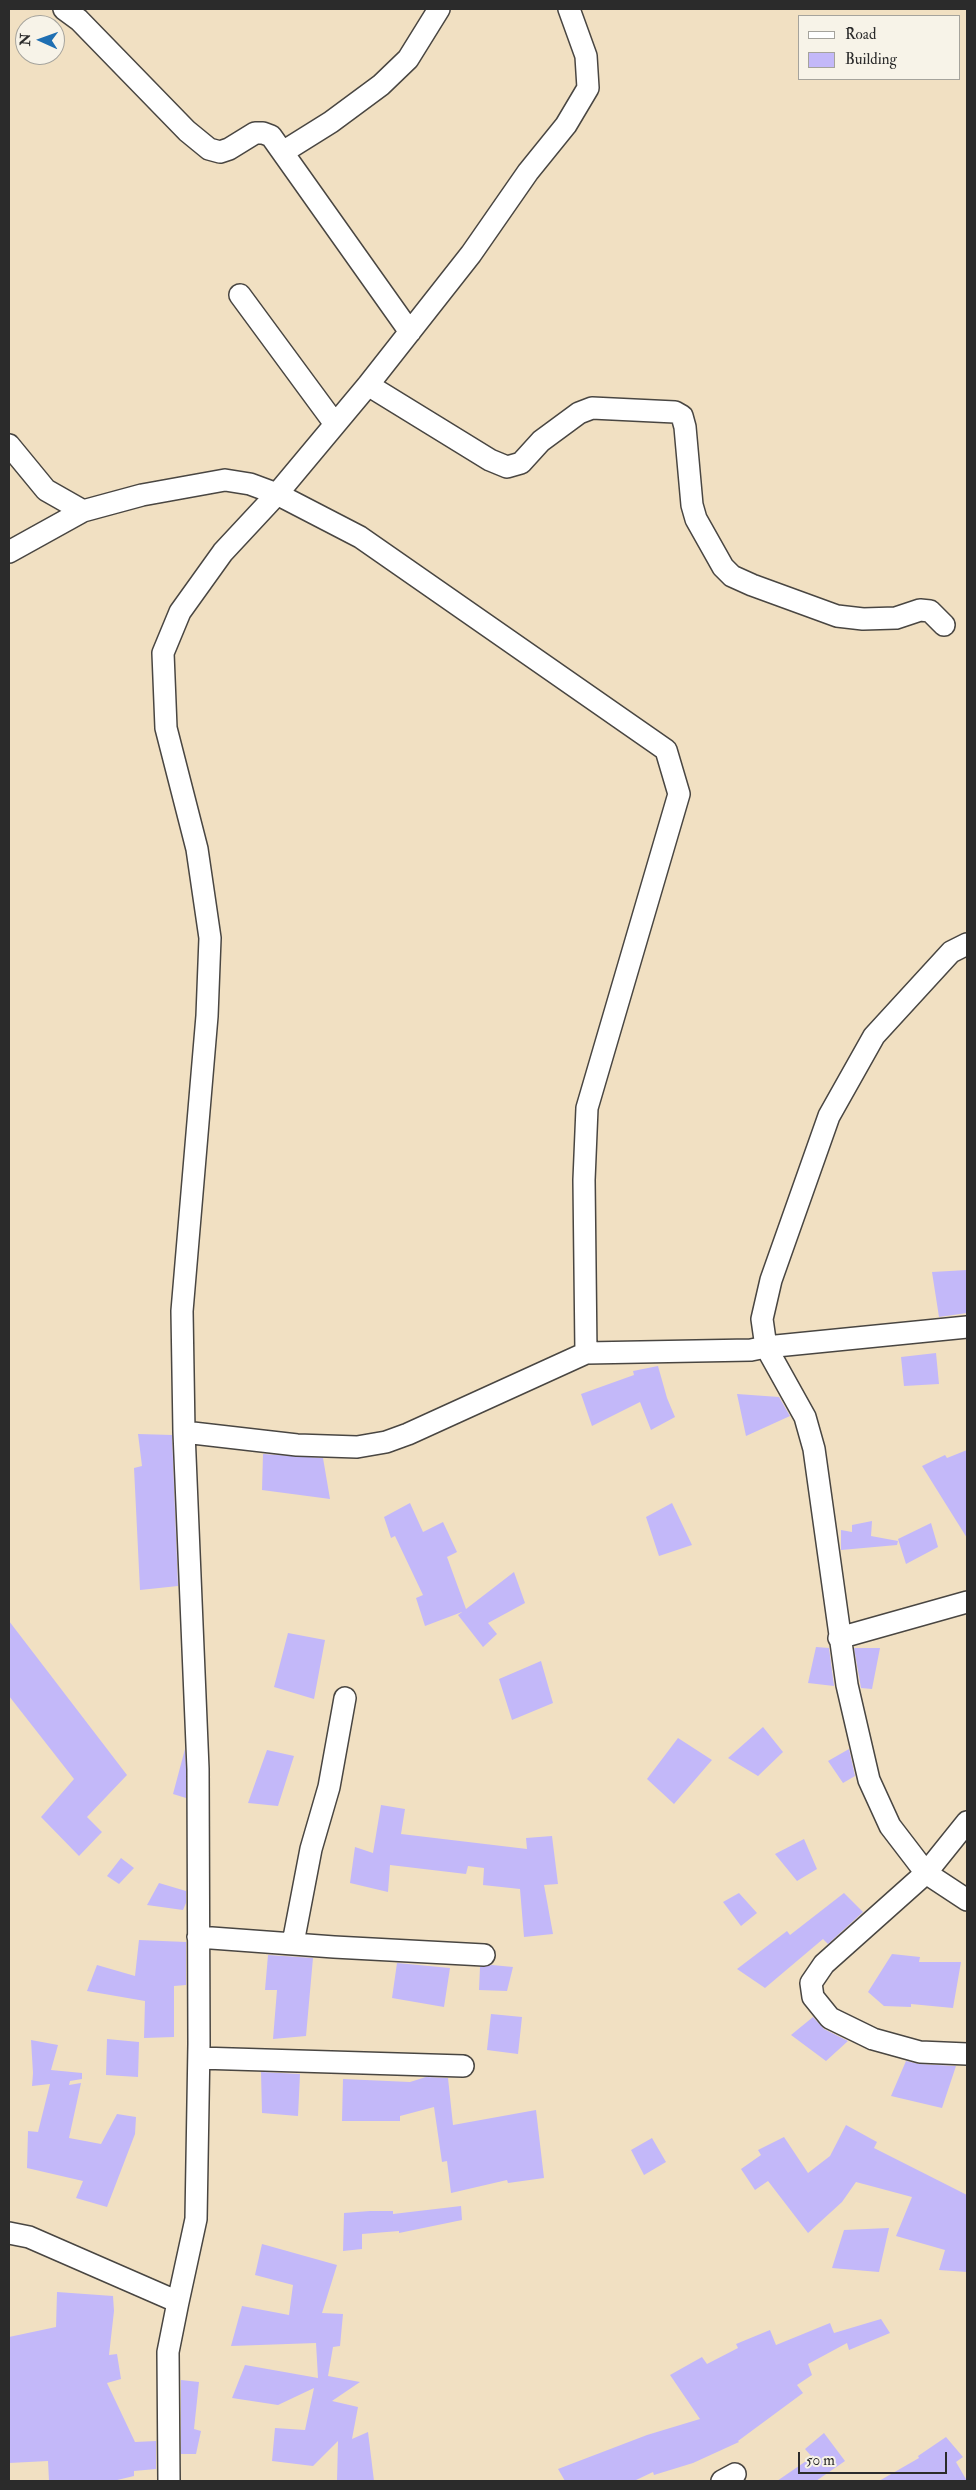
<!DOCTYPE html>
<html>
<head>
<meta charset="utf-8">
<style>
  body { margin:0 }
  #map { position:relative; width:976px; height:2490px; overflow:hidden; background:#f1e0c2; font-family:"IM FELL Double Pica",serif }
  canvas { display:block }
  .frame { position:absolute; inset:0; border:10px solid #2b2b2b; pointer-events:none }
  .legend { position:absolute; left:798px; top:15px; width:162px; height:65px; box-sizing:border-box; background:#f7f3e8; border:1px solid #a5a39c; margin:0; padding:6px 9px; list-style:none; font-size:15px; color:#2b2b2b }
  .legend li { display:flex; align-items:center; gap:10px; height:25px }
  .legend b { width:25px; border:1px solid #a5a39c }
  .north { position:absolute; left:15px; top:15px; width:50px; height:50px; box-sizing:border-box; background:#f7f3e8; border:1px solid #a5a39c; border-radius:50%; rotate:272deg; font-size:14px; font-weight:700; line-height:20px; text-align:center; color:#2b2b2b }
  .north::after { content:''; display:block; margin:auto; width:18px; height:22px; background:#1f6fb2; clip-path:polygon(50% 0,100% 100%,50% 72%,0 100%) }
  .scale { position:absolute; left:798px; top:2452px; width:149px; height:22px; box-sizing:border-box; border:2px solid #2b2b2b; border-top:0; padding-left:6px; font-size:15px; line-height:18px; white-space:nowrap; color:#2b2b2b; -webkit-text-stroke:4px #f7f3e8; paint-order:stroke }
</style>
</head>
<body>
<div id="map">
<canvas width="976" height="2490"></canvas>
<div class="frame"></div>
<ul class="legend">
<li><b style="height:6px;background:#fff"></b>Road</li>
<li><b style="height:14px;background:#c3b8f9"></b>Building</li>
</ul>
<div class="north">N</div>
<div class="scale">50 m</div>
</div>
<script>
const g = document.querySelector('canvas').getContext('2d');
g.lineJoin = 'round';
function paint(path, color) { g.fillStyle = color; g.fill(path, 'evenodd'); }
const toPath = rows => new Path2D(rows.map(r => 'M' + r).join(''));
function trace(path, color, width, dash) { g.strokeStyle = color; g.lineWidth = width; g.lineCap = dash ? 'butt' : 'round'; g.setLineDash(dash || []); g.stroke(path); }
const building = toPath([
  [967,1270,967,1313,939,1317,932,1272],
  [936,1353,939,1384,904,1386,901,1357],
  [658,1366,667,1398,675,1417,651,1430,640,1402,592,1426,581,1394,634,1375,633,1371],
  [737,1394,779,1397,790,1416,746,1436],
  [138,1434,172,1435,178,1586,140,1590,134,1468,142,1466],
  [967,1450,967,1538,922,1466,945,1455,947,1458],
  [263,1454,323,1458,330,1499,262,1490],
  [410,1503,423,1532,443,1522,457,1552,447,1557,466,1609,514,1572,525,1603,488,1623,497,1634,483,1647,458,1615,462,1612,425,1626,416,1598,423,1595,395,1536,391,1538,384,1517],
  [672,1503,692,1545,659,1556,646,1517],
  [872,1521,871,1536,898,1541,897,1545,841,1550,841,1530,852,1532,852,1525],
  [931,1523,938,1547,906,1564,898,1539],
  [9,1621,127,1775,87,1817,102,1832,79,1856,41,1817,74,1779,9,1696],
  [288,1633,325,1640,314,1699,274,1687],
  [816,1647,829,1648,834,1686,808,1683],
  [854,1648,880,1648,872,1689,861,1688],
  [541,1661,553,1703,512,1720,499,1679],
  [763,1727,783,1752,758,1776,728,1758],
  [678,1738,712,1760,674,1804,647,1779],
  [185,1749,186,1769,186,1798,173,1794],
  [849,1749,855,1776,843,1783,828,1761],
  [267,1750,294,1756,278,1806,248,1803],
  [381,1805,405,1809,401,1834,527,1849,526,1838,552,1836,558,1884,544,1885,553,1934,524,1937,520,1889,483,1885,484,1868,468,1866,466,1874,390,1865,388,1892,350,1883,355,1847,373,1853],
  [804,1839,817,1869,797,1881,775,1854],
  [121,1858,134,1868,119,1884,107,1876],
  [159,1883,186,1891,186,1903,183,1910,147,1905],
  [739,1893,757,1913,741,1926,723,1902],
  [844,1893,863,1912,828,1944,823,1939,765,1988,737,1969,787,1931,790,1935],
  [139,1940,186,1942,186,1985,174,1986,174,2037,144,2038,145,2001,87,1991,97,1965,135,1976],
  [892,1954,920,1957,919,1962,961,1962,953,2008,911,2004,911,2007,884,2006,868,1992],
  [268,1955,313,1958,306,2036,273,2039,277,1990,265,1990],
  [397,1963,450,1968,444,2007,392,1998],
  [492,1965,513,1967,507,1991,479,1990,480,1967],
  [491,2014,522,2017,518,2054,487,2050],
  [813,2017,824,2029,848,2041,826,2061,791,2035],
  [107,2039,139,2042,138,2077,106,2075],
  [31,2040,58,2045,51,2070,82,2073,82,2079,70,2081,69,2085,81,2083,69,2138,101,2144,117,2114,136,2117,135,2134,107,2207,76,2198,83,2181,27,2168,28,2131,38,2132,50,2084,32,2086,33,2073],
  [906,2061,919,2064,956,2066,942,2108,891,2096],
  [261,2072,300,2074,298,2116,262,2113],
  [426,2077,448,2078,453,2125,536,2110,544,2178,508,2183,507,2180,451,2193,447,2161,442,2162,434,2107,400,2116,400,2121,342,2121,343,2079,410,2082],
  [846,2125,877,2142,874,2148,967,2195,967,2272,939,2270,945,2250,896,2236,912,2197,856,2182,842,2202,808,2233,768,2181,755,2190,741,2169,761,2155,758,2150,784,2137,808,2173,830,2156],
  [652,2138,666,2162,644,2175,631,2150],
  [461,2206,462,2220,399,2233,399,2231,362,2234,362,2249,343,2251,344,2213,370,2211,393,2211,393,2214],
  [889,2228,879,2272,832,2268,844,2230],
  [262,2244,337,2265,322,2313,343,2314,340,2346,333,2347,328,2376,360,2382,332,2401,358,2407,352,2439,368,2432,374,2481,337,2481,338,2441,313,2466,272,2461,275,2428,305,2430,314,2388,278,2405,232,2398,245,2365,318,2378,316,2343,231,2346,242,2306,289,2315,293,2285,255,2275],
  [57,2292,113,2296,114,2311,109,2355,117,2354,121,2379,107,2383,135,2442,156,2441,156,2469,134,2471,134,2476,113,2481,49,2481,48,2461,9,2463,9,2337,56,2327],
  [881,2319,890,2333,849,2350,847,2343,808,2364,812,2375,797,2385,803,2393,738,2441,739,2442,693,2463,654,2475,653,2472,634,2481,565,2481,558,2469,647,2435,700,2419,670,2375,702,2357,707,2364,738,2348,736,2344,770,2330,776,2345,830,2323,834,2333],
  [181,2380,199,2382,194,2429,201,2431,196,2454,181,2454],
  [824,2433,845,2461,816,2481,777,2481,812,2457,805,2449],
  [946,2437,963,2457,956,2462,967,2481,879,2481,919,2458,918,2456]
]);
const minor = toPath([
  [64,9,79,20,187,131,209,149,220,152,229,149,255,133,263,133,271,136,410,332],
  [283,152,331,122,381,85,408,59,439,9],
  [240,295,335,424],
  [368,385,490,460,507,467,521,463,541,441,579,413,592,408,675,412,682,416,685,427,692,505,696,519,723,567,732,576,752,585,837,616,863,619,896,618,920,610,930,611,944,625],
  [9,445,46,490,83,511,142,495,225,480,250,484,277,494,360,537,666,750,679,794,587,1108,584,1180,586,1353],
  [9,552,83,511],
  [967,944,951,952,874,1036,829,1116,771,1280,762,1319,766,1347,805,1417,814,1449,847,1685,869,1780,890,1826,926,1873,967,1900],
  [184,1432,297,1445,357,1447,386,1442,408,1434,586,1353,751,1350,766,1347,967,1327],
  [839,1638,967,1602],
  [967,1822,926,1873,824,1964,811,1983,813,1997,830,2018,873,2039,920,2052,967,2054],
  [198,1937,334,1947,484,1955],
  [293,1943,311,1849,329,1787,345,1698],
  [199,2058,463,2066],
  [9,2233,29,2237,178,2302,168,2352,169,2481],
  [178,2302,196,2219,199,2044,198,1769,184,1432,182,1311,207,1016,210,938,197,849,166,728,163,653,180,612,223,552,277,494,368,385,471,254,528,172,566,125,588,88,586,56,569,9],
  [722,2481,735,2474]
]);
paint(building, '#c3b8f9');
trace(minor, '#494642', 24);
trace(minor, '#fff', 21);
</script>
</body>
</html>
